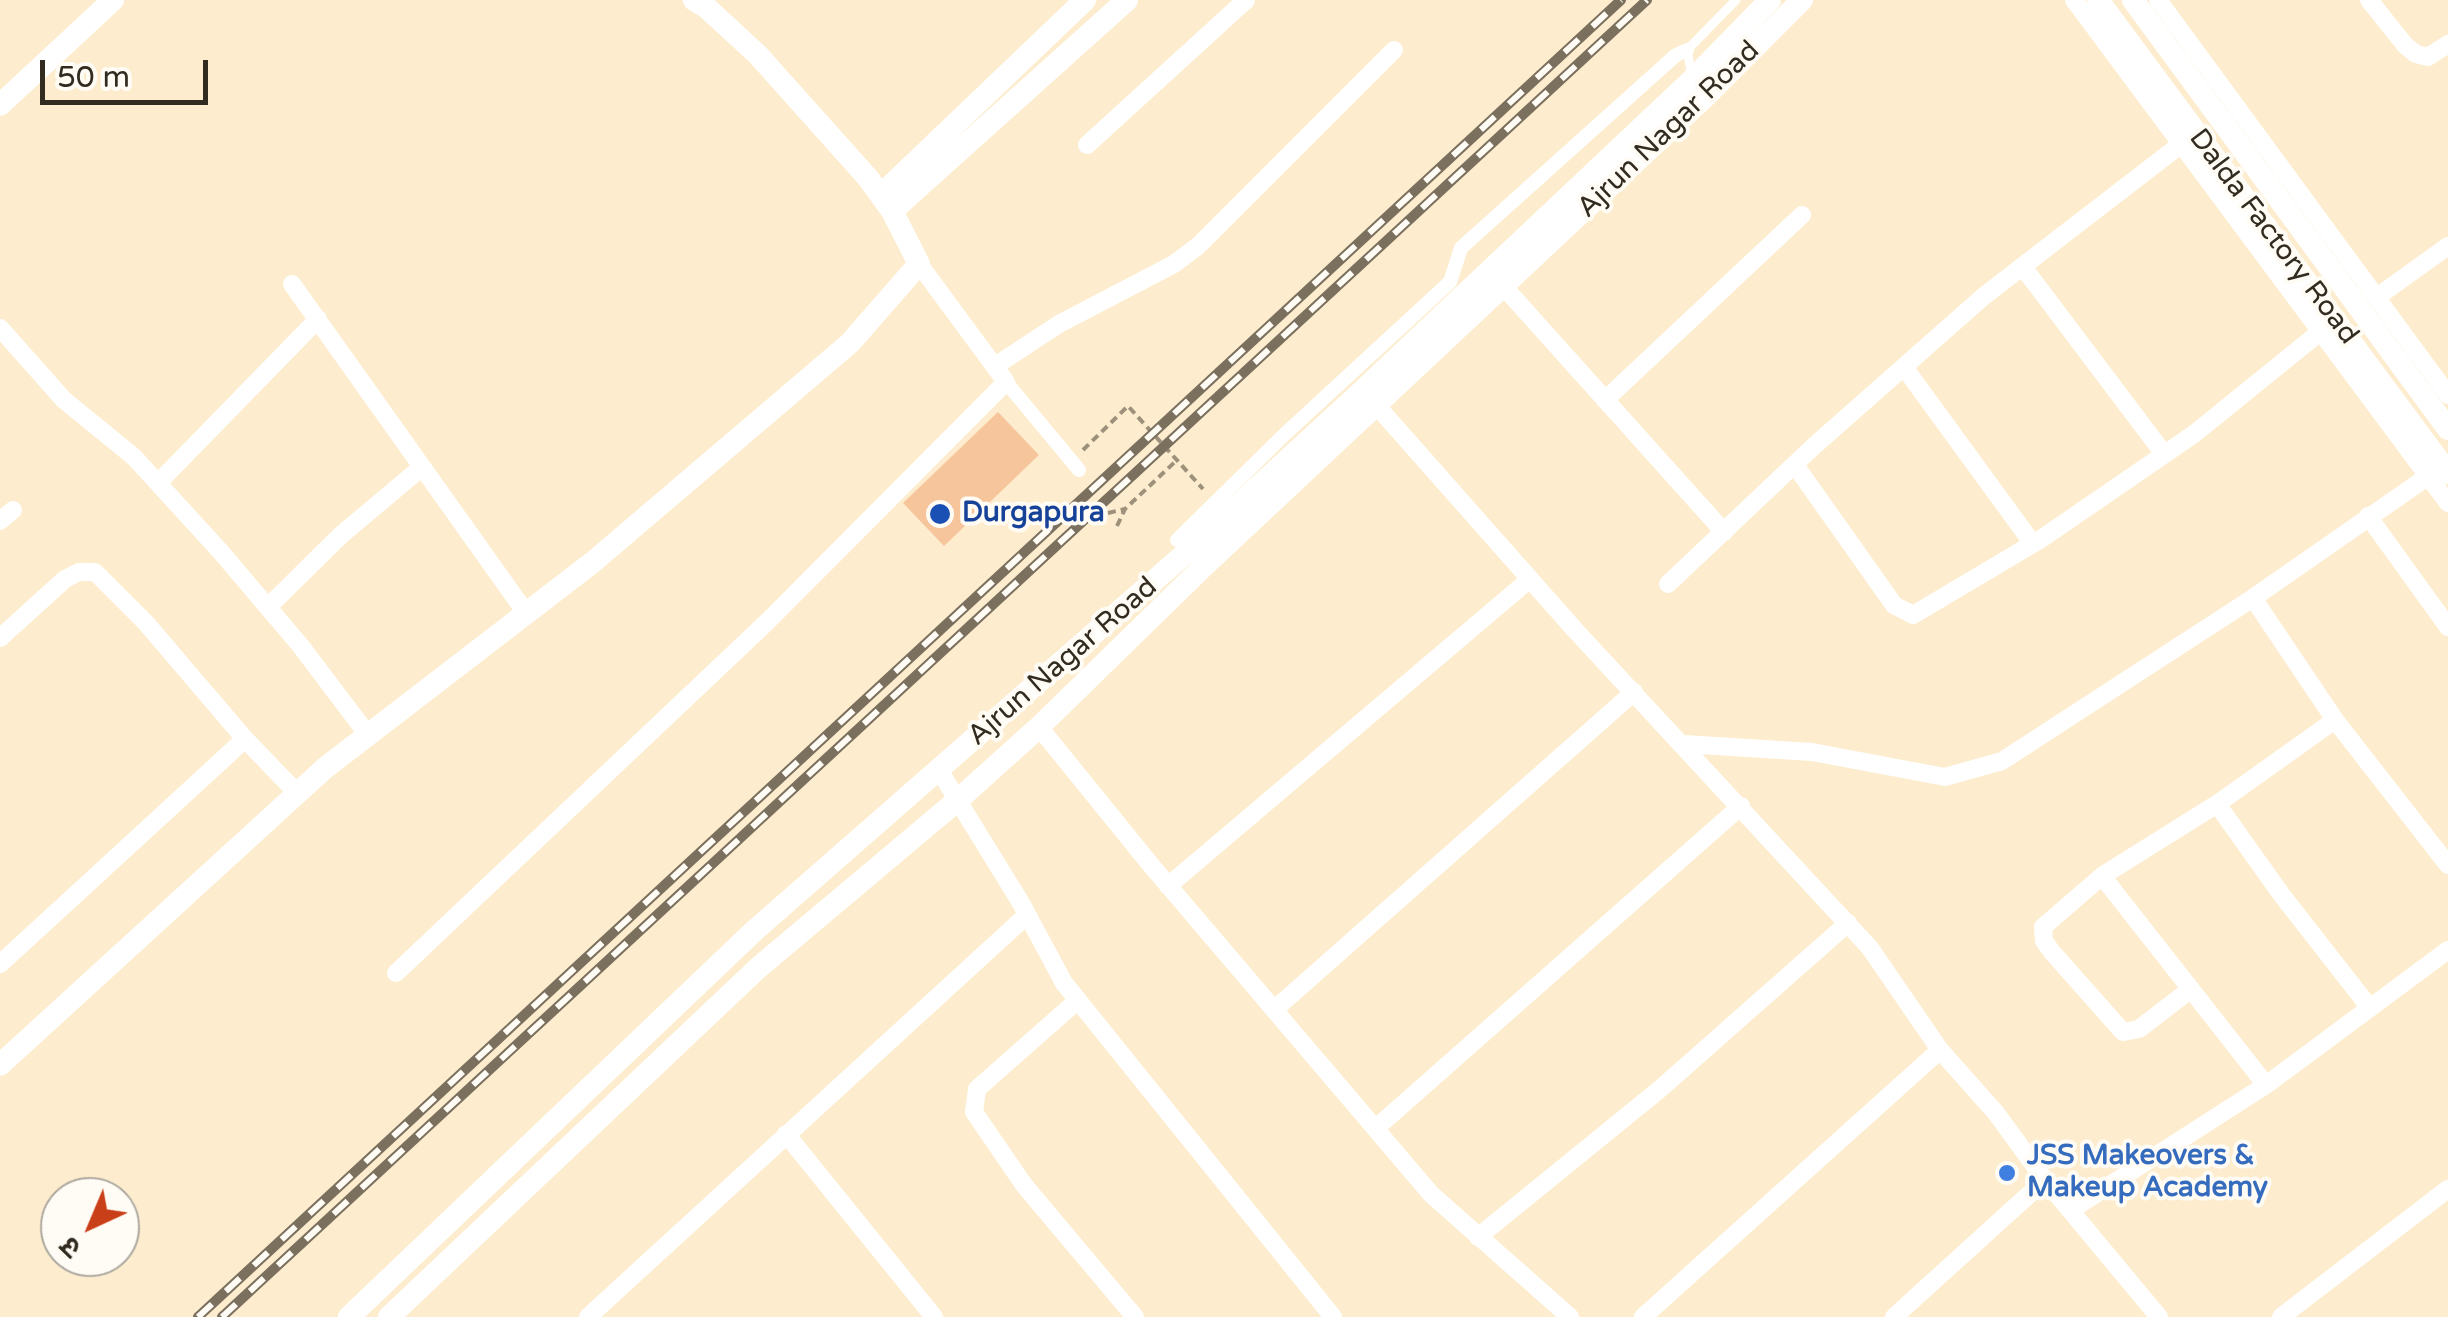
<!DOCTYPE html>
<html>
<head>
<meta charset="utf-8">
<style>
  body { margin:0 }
  #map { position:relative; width:2448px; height:1317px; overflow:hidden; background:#fdedce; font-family:"Varela Round","Noto Sans Devanagari",sans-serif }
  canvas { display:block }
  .north { position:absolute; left:40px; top:1177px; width:100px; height:100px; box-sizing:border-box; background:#fffbf5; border:2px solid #ada89f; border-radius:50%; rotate:224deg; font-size:28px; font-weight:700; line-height:40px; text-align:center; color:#322b1f }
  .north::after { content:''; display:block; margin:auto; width:35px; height:45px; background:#c83f18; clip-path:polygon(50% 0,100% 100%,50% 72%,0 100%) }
  .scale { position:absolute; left:40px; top:60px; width:168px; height:45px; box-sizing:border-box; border:5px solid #322b1f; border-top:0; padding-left:12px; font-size:30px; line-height:35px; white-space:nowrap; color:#322b1f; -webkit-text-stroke:8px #fffbf5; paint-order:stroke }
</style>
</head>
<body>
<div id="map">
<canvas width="2448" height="1317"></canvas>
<div class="north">उ</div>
<div class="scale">50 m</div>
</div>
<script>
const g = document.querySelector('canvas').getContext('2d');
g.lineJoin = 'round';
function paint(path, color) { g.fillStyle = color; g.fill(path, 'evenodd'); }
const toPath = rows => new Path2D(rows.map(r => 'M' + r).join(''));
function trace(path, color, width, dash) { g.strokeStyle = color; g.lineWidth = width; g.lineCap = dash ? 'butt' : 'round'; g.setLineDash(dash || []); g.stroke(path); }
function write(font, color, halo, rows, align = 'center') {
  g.font = font + ' "Varela Round",sans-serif'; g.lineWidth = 8; g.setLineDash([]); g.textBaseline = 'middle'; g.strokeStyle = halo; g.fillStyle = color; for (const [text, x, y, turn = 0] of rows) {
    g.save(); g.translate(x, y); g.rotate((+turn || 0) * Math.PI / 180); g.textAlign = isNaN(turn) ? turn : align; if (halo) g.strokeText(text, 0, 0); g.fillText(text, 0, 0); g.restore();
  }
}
const building = toPath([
  [998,412,1039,455,944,546,903,503]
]);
const path = toPath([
  [1083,450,1128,406,1203,489],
  [1108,513,1125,509],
  [1117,526,1125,509,1177,460]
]);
const service = toPath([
  [1692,76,1687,50,1736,0]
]);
const pedestrian = toPath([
  [1006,382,1079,470],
  [1177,540,1285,434,1450,282,1461,248,1676,55,1687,50]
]);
const minor = toPath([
  [2074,0,2448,503],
  [2158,0,2448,395],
  [2369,0,2405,45,2416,54,2428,57,2448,44],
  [1087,145,1246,0],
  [2023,267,2164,454],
  [292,284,526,613],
  [1504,287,1724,532],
  [2377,297,2448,246],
  [0,328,64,400,134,457,220,551,300,645,368,735],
  [995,366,1059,324,1174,264,1198,246,1394,50],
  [1904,367,2033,544],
  [1369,397,1575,630,1870,948,1940,1050,1996,1113,2045,1180,2159,1317],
  [1605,400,1802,215],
  [1795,465,1894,605,1913,615,2041,539,2194,434,2320,332],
  [158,483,318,319],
  [2368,516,2448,627],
  [0,521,13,510],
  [1668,584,1814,446,1984,296,2180,145],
  [2253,598,2335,720,2448,865],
  [268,607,341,535,422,467],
  [0,638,65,579,79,572,95,572,146,623,245,739,298,794],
  [1039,727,1150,864,1431,1194,1570,1317],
  [1684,744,1812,752,1945,777,2002,761,2253,598,2427,477],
  [939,770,1021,903,1064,983,1333,1317],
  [2217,804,2281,894,2370,1008],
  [2102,876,2266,1085],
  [1168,886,1530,579],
  [0,964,245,739],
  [396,973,768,621,1006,382,919,264],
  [2191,989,2139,1029,2123,1032,2052,952,2044,941,2043,927,2102,876,2217,804,2335,720],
  [1078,1000,977,1089,974,1112,1024,1185,1135,1317],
  [1275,1009,1634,692],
  [1376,1128,1741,806],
  [786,1134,934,1317],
  [2071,1210,2266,1085,2448,950],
  [1478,1237,1660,1089,1848,923],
  [588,1317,1027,915],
  [1643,1317,1940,1050],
  [1894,1317,2045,1180],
  [2281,1317,2448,1189]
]);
const tertiary = toPath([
  [2098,0,2448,473],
  [2133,0,2448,429],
  [0,105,113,0],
  [882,194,1085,0],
  [892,211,1127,0],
  [0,1065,325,768,593,562,850,343,919,264,892,211,868,178,758,55,707,8,694,0],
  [349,1317,754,931,1187,552,1362,391,1693,79,1770,0],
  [389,1317,758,968,959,799,1039,727,1202,568,1708,94,1802,0]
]);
const rail = toPath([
  [198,1317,1621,0],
  [222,1317,1647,0]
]);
const markers = [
  [940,514,12,"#1a4fb4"],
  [2007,1173,10,"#3f7fe0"]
];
const streetNames = [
  ["Ajrun Nagar Road",1669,130,-44],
  ["Dalda Factory Road",2273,237,53],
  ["Ajrun Nagar Road",1063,662,-41]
];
const transitNames = [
  ["Durgapura",962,514]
];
const shopNames = [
  ["JSS Makeovers &",2027,1157],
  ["Makeup Academy",2027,1189]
];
paint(building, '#f6c59c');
trace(path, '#9d917b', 4, [8, 5]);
trace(service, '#fff', 9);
trace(pedestrian, '#fff', 14);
trace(minor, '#fff', 18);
trace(tertiary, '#fff', 22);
trace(rail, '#7b705e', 10);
trace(rail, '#fffbf5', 6, [19]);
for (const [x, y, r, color] of markers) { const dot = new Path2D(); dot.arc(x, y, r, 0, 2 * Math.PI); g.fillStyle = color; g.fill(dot); trace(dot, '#fffbf5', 4); }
write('28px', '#322b1f', '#fffbf5', streetNames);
write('bold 28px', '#164399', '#fffbf5', transitNames, 'left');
write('bold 28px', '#366cbe', '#fffbf5', shopNames, 'left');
</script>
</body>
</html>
